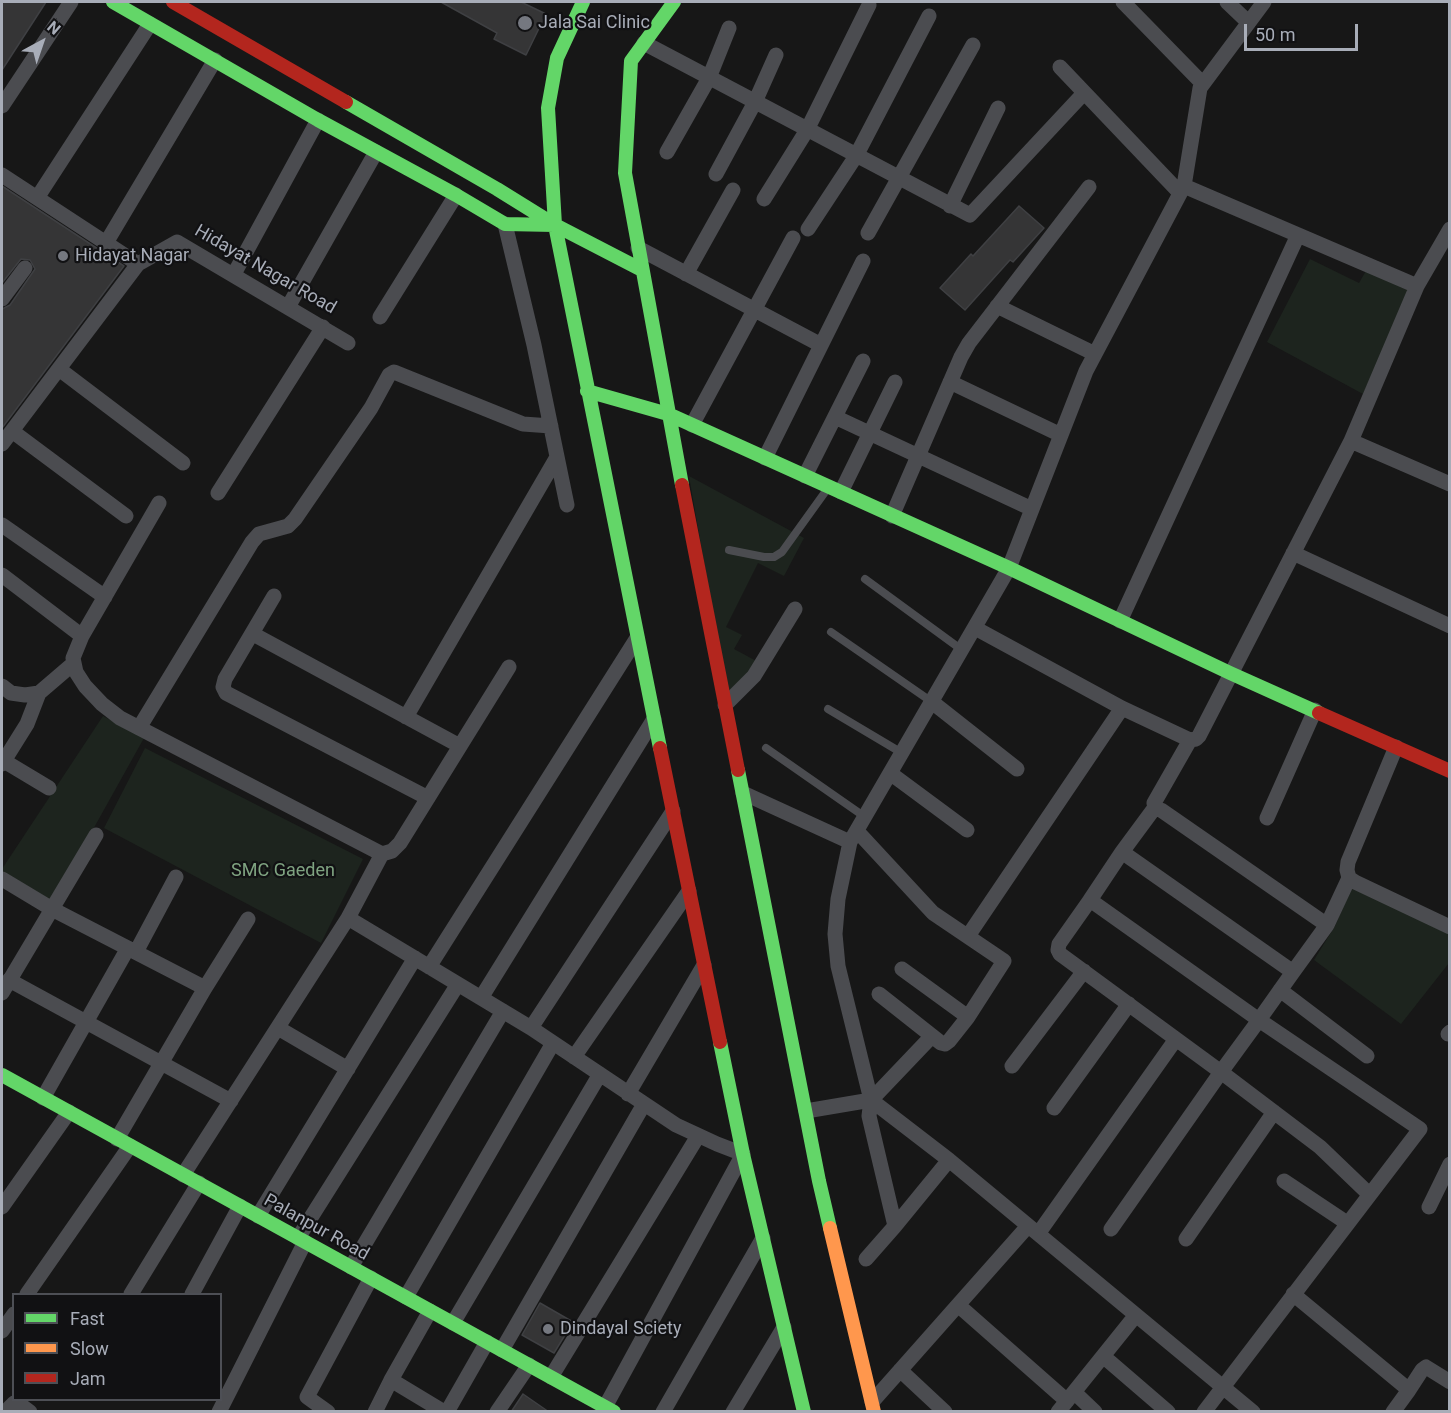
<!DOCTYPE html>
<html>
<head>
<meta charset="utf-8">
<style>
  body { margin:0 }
  #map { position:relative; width:1451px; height:1413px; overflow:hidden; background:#171717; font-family:Roboto,sans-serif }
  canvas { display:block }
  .frame { position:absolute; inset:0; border:3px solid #a8adb8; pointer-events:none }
  .legend { position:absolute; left:12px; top:1293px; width:210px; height:108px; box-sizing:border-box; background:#111113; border:2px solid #4d4f55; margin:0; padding:8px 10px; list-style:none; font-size:18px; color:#a8adb8 }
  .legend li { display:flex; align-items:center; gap:12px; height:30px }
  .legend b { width:30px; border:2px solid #4d4f55 }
  .north { position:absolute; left:12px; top:12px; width:60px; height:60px; -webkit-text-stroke:4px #111113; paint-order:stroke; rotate:40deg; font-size:16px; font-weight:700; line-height:24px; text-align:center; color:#a8adb8 }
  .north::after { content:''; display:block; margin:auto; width:21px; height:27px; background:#a8adb8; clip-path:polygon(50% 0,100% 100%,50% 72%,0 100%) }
  .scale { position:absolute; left:1244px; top:24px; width:114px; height:27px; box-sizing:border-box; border:3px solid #a8adb8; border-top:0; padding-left:8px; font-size:18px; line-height:21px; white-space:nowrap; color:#a8adb8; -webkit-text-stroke:4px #111113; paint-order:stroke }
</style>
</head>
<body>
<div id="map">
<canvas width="1451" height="1413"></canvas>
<div class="frame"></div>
<ul class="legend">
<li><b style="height:8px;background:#63d668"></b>Fast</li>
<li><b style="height:8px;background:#ff974d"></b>Slow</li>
<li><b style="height:8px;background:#b3261e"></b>Jam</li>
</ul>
<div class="north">N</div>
<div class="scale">50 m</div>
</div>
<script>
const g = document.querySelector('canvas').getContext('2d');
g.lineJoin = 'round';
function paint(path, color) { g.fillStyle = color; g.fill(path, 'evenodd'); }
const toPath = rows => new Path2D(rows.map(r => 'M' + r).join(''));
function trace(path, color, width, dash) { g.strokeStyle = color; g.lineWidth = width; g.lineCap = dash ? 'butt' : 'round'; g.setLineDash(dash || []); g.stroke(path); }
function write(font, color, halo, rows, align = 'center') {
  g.font = font + ' Roboto,sans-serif'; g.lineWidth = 4.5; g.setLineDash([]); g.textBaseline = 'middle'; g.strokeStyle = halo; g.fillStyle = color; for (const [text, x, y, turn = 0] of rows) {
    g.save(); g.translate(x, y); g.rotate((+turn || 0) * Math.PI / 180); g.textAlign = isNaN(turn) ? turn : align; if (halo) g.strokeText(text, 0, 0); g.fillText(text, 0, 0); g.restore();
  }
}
const green = toPath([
  [1310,259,1359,283,1367,269,1412,288,1363,394,1267,342],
  [689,476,804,538,784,576,758,563,726,627,742,635,734,649,760,663,728,700],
  [103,716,144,738,52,903,2,874,2,869],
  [145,748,363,859,321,943,104,828],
  [1352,887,1449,934,1449,963,1401,1024,1314,960,1335,926]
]);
const building = toPath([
  [2,2,46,2,2,70,2,2],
  [441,2,521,2,546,14,526,55,494,39,497,33,441,2],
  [2,186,124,266,2,428,2,309,10,305,35,269,30,260,21,259,2,283,2,186],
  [1019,206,1044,228,1013,262,1010,260,965,310,940,288,971,254,973,256,1019,206],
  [540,1303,573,1322,554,1353,522,1335,540,1303],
  [523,1394,549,1412,511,1412,523,1394]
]);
const lane = toPath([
  [729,550,764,557,774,557,782,552,828,488],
  [865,579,962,650],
  [831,632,932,702],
  [828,709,902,753],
  [766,748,865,817]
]);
const street = toPath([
  [1123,2,1203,84],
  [1227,2,1248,22],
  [644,43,970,215,1084,93],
  [1060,67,1180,193],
  [2,106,71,2],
  [667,152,709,78,729,28],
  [716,174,755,102,776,55],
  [2,175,138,264],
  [1184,186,1417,286],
  [37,198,150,24],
  [764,199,807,130,869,5],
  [950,206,998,108],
  [505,224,534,345,567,505],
  [808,229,856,156,929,16],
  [868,233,973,45],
  [106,243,215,60],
  [638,248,821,345],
  [234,274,318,120],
  [686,274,733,190],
  [2,299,25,268],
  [997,306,1095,354],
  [288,307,376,152],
  [380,317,456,195],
  [59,369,183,463],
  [950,382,1061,435],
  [835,417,1032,509],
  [692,425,793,238],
  [12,431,126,516],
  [1351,441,1450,484],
  [2,444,138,264,177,242,348,343],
  [765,458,863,261],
  [805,476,863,361],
  [841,492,895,382],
  [218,493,323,327],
  [159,503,82,636,73,658,76,672,85,686,102,704,120,718,382,854,348,918,531,1028,676,1125,717,1144,743,1154,605,1407],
  [892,516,961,357,969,343,1089,187],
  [2,525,105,597],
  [1293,553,1450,626],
  [2,575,82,636],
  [274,596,225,679,223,687,226,693,428,798],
  [1120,621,1298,235],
  [253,634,460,746],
  [2,686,11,693,25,695,39,693,74,663],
  [932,702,1017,769],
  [725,705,754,676,795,609],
  [1122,708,1190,740,1196,739,1199,736,1351,441,1417,286,1450,229],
  [406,717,557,457],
  [139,728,252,542,259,534,288,526,295,519,371,408,389,375,394,372,523,424,551,426],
  [1396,747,1348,862,1347,870,1349,878,1355,882,1450,927],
  [4,761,49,788],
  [2,764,27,724,39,693],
  [890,773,967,830],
  [743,793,850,842],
  [1154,803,1190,740],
  [1267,818,1315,710],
  [857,831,933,913,1004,961,968,1017,902,969],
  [1122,852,1153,810,1156,809,1161,810,1327,925,1293,972,1259,1020,1221,1072,1060,954,1058,950,1059,944,1090,900,1259,1020,1420,1129,1204,1412],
  [382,854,392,851,400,843,509,667],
  [2,879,52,909,205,988],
  [1090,900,1122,852,1293,972],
  [1327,925,1349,878],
  [968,936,1122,708,975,628],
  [136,952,176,877],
  [429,967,637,638],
  [9,980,231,1101],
  [1280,990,1367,1056],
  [2,993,96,835],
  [879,994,941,1043,945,1044,949,1041,968,1017],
  [481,998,654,719],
  [278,1028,348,1069],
  [531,1028,673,811],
  [1448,1034,1450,1032],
  [574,1057,689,891],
  [1012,1066,1084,971],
  [628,1094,704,965],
  [43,1098,128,948],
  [1054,1108,1129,1004],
  [806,1111,871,1100],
  [117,1139,205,988,248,919],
  [183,1175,348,918],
  [1284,1181,1347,1223],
  [2,1207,69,1112],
  [1429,1207,1450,1164],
  [258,1216,415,958],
  [895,1226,949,1160],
  [1111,1229,1221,1072,1320,1147,1369,1194],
  [1038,1234,1176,1039],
  [298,1238,458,984],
  [1186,1239,1274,1112],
  [866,1259,895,1226,869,1116,871,1100,932,1036],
  [351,1267,503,1011],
  [27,1294,130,1146],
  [131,1294,199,1183],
  [192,1294,240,1206],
  [1293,1294,1409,1390,1422,1370,1426,1367,1450,1382],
  [406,1297,553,1043],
  [958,1305,1067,1401],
  [453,1323,600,1074],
  [2,1331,14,1314],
  [502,1350,644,1104],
  [1103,1356,1168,1412],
  [900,1370,945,1412],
  [551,1377,698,1136],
  [391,1380,444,1412],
  [1074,1392,1095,1412],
  [872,1402,1028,1226],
  [5,1412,14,1403,18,1403,30,1412],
  [219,1412,305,1242],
  [328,1412,307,1397,371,1278],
  [375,1412,391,1380,430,1311],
  [447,1412,487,1342],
  [497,1412,529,1365],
  [663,1412,763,1238],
  [733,1412,784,1327],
  [1058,1412,1136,1315],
  [1253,1412,949,1160,871,1100,838,966,835,934,838,899,850,842,1009,568,1086,371,1184,186,1200,88,1264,2],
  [1393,1412,1409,1390]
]);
const fast = toPath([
  [113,2,318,120,456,195,505,224,554,225],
  [583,2,557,58,548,108,555,225,660,748],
  [674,2,631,61,625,173,682,485],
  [346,102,497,189,555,225,642,270],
  [587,391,668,414,1009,568,1230,673,1319,713],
  [738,770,819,1181,830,1228],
  [720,1042,743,1154,804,1412],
  [2,1075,614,1412]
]);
const slow = toPath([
  [830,1228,874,1412]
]);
const jam = toPath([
  [173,2,346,102],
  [682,485,738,770],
  [1319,713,1450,771],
  [660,748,720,1042]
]);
const markers = [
  [525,23,8,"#757880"],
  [63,256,6,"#757880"],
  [548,1329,6,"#757880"]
];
const poiNames = [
  ["Jala Sai Clinic",538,23],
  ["Hidayat Nagar",75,256],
  ["Dindayal Sciety",560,1329]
];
const streetNames = [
  ["Hidayat Nagar Road",265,270,30],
  ["Palanpur Road",316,1228,29]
];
const parkNames = [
  ["SMC Gaeden",283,871]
];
paint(green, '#1d241e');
paint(building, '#353536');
trace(building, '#3f4043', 1.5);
trace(lane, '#4b4c50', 8);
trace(street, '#4b4c50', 15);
trace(fast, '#63d668', 14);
trace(slow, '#ff974d', 14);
trace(jam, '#b3261e', 14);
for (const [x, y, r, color] of markers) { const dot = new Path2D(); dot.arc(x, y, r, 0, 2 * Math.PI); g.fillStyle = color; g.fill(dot); trace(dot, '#111113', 2); }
write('18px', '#a8adb8', '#111113', poiNames, 'left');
write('18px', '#a8adb8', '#111113', streetNames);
write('18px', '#7fa381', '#111113', parkNames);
</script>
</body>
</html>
